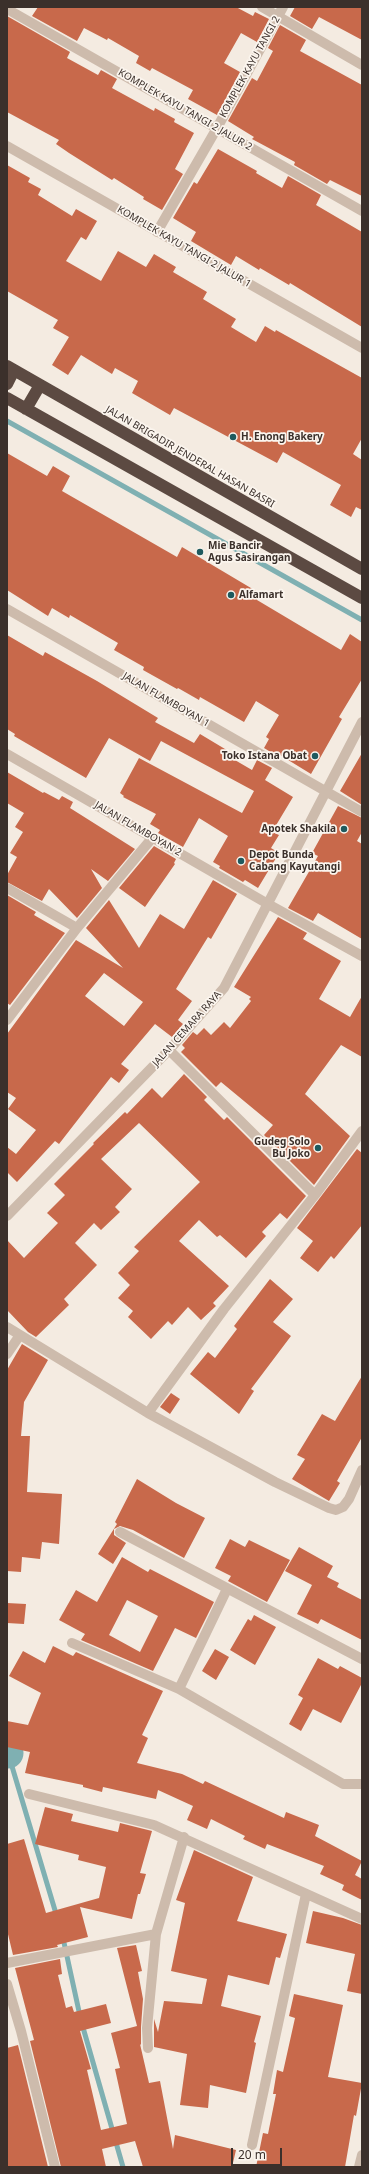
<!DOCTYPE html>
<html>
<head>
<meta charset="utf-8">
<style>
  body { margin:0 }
  #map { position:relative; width:369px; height:2174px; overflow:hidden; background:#f4ebe1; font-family:"Noto Sans",sans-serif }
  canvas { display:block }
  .frame { position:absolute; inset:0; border:8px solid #3b302b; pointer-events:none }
  .scale { position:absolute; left:231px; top:2148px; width:51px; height:18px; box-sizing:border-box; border:2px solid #3b302b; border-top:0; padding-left:5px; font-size:12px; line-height:14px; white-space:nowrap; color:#3b302b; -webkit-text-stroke:3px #fbf5ee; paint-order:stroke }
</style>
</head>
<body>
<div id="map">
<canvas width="369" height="2174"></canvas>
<div class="frame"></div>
<div class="scale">20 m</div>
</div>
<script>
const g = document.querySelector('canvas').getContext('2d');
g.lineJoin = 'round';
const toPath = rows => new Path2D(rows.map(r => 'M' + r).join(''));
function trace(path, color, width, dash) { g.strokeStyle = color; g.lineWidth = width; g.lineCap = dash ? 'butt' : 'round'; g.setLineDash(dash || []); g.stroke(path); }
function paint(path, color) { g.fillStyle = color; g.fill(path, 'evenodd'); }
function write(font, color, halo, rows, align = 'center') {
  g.font = font + ' "Noto Sans",sans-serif'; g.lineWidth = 3.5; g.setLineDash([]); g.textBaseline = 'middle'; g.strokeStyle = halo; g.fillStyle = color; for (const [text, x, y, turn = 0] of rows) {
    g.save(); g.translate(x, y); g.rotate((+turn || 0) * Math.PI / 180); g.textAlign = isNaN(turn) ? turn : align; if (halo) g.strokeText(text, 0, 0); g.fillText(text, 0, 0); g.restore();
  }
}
const stream = toPath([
  [7,421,362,620],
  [8,1753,57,1917],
  [63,1938,80,2016],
  [82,2024,123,2167]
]);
const river = toPath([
  [7,1752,8,1753]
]);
const building = toPath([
  [38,7,236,7,253,16,255,12,269,19,257,42,241,33,224,63,240,72,217,115,188,99,193,90,152,68,150,71,136,63,139,56,108,38,107,40,84,28,77,41,32,16],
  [295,7,362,7,362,40,319,17,312,29,290,16],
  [7,16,70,52,67,58,98,75,101,70,117,79,112,88,154,111,155,108,175,119,174,122,194,133,175,169,183,174,162,210,143,199,144,197,114,178,112,180,69,153,56,144,59,140,7,112],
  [280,25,306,40,300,51,362,85,362,196,330,180,327,184,294,165,295,162,252,139,254,137,228,121,252,78,257,81,273,51,268,48],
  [218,149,257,171,256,173,282,188,288,176,321,195,316,205,362,232,362,327,290,283,289,285,260,268,259,270,236,256,231,265,191,241,196,232,173,218,194,182,197,184],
  [7,165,30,178,28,182,41,189,38,195,72,216,76,209,97,221,86,240,81,237,66,261,101,281,118,251,146,267,154,254,176,267,173,272,207,292,203,299,236,319,231,327,256,342,265,326,275,332,276,330,362,378,362,438,353,454,362,460,362,510,356,507,351,517,330,505,341,485,283,452,277,463,174,408,170,415,132,393,138,381,115,368,112,374,81,355,68,375,52,365,69,337,53,328,58,320,7,291],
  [7,453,47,476,53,466,70,476,62,491,177,557,182,547,261,594,257,600,341,650,350,634,362,642,362,679,339,717,342,719,311,774,280,755,279,757,264,748,269,739,266,737,279,715,256,701,244,722,200,697,199,700,178,688,177,689,143,670,144,667,114,650,118,643,70,615,69,618,52,608,48,616,7,590],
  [7,635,43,656,45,652,97,681,158,718,155,722,194,743,200,734,230,752,228,756,252,770,257,760,272,768,265,780,293,797,272,832,279,835,271,848,279,853,258,888,245,880,243,882,219,868,220,866,213,862,228,836,199,818,183,847,158,833,160,830,150,824,156,814,123,797,124,796,120,793,139,758,242,813,254,791,161,741,150,761,109,738,86,778,14,736,15,734,7,729],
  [362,753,362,805,340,791],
  [7,772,43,793,44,792,59,800,62,796,73,802,70,808,135,849,108,881,91,869,102,888,77,918,49,889,42,901,7,882,7,875,17,857,10,853,23,832,15,827,24,813,7,803],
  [338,806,362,818,362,832,357,841,362,844,362,939,318,913,313,921,288,908,318,856,312,853],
  [154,846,176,859,174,863,175,864,145,907,119,888],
  [213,880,237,894,211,939,208,937,176,989,192,1001,178,1020,183,1024,172,1037,155,1024,121,1064,129,1070,119,1083,111,1077,59,1144,55,1141,17,1182,7,1172,7,1147,16,1154,36,1130,8,1109,16,1098,7,1092,7,1034,76,940,123,968,86,928,109,900,139,948,160,914,184,929],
  [104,973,143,1002,124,1026,85,996],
  [7,895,36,912,34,915,65,933,10,1005,7,1003],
  [278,917,307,933,303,939,341,961,319,999,350,1017,362,996,362,1057,341,1045,305,1094,350,1136,314,1185,264,1135,273,1125,221,1082,216,1087,181,1052,185,1048,182,1045,193,1032,197,1035,204,1028,211,1035,224,1022,230,1028,251,1001,249,999,251,997,234,987],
  [184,1074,207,1097,204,1100,224,1120,227,1117,306,1196,287,1219,280,1213,262,1232,266,1236,246,1258,220,1235,217,1237,199,1220,179,1241,229,1286,213,1303,216,1306,201,1320,188,1307,172,1325,168,1321,151,1339,128,1317,133,1311,118,1298,130,1285,118,1273,139,1251,134,1247,200,1182,139,1123,101,1159,132,1189,115,1207,120,1212,101,1230,94,1223,75,1243,97,1265,64,1299,69,1305,36,1337,28,1332,7,1310,7,1240,24,1258,58,1223,47,1213,65,1195,54,1184,94,1144,93,1143,125,1112,127,1114,152,1088,162,1098],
  [357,1149,362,1153,362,1225,334,1259,331,1256,318,1272,300,1258,313,1241,297,1228],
  [270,1279,293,1299,273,1322,291,1336,251,1389,254,1391,239,1414,190,1374,208,1352,215,1358,237,1329,234,1326],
  [22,1344,48,1360,24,1402,21,1436,30,1436,27,1492,62,1494,59,1544,42,1542,40,1559,22,1557,21,1572,7,1571,7,1370],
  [362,1376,362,1437,337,1481,340,1483,329,1501,292,1479,305,1459,297,1455,322,1414,335,1421],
  [171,1393,180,1399,170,1414,160,1407],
  [137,1479,176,1503,205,1518,184,1558,133,1530,120,1526,114,1529,114,1535,126,1543,113,1564,98,1554,117,1524,115,1522],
  [230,1539,245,1547,249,1540,290,1560,267,1602,228,1581,231,1576,215,1568],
  [299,1547,333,1566,327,1577,339,1583,337,1587,362,1600,362,1640,321,1619,318,1624,297,1614,312,1585,285,1571],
  [122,1557,148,1572,150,1569,214,1602,196,1638,175,1628,153,1671,81,1640,85,1634,59,1620,76,1590,97,1602],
  [127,1600,158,1616,140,1652,109,1635],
  [7,1603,26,1604,24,1624,7,1623],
  [254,1615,276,1627,255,1665,230,1650,248,1619,251,1621],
  [53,1646,73,1656,76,1652,163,1691,142,1735,148,1738,137,1763,182,1774,203,1784,205,1781,284,1818,286,1812,319,1825,315,1836,362,1861,355,1875,362,1879,362,1900,342,1890,344,1885,320,1874,324,1866,267,1844,265,1849,243,1839,245,1836,211,1819,207,1829,187,1820,193,1806,158,1790,156,1799,103,1787,102,1792,83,1787,83,1785,25,1773,30,1752,7,1747,7,1721,28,1725,41,1693,9,1676,23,1651,45,1663],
  [215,1649,229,1657,216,1680,202,1671],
  [318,1658,338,1669,340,1666,362,1678,362,1683,341,1723,313,1709,301,1731,289,1724,303,1698,298,1695],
  [45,1807,73,1814,71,1821,118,1832,120,1823,152,1831,140,1873,146,1874,140,1894,138,1894,132,1919,80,1907,88,1937,57,1945,58,1947,13,1955,7,1930,7,1844,24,1839,46,1913,99,1898,106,1867,78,1860,79,1855,35,1844],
  [194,1850,253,1877,237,1921,287,1934,280,1958,276,1957,269,1985,228,1975,221,2006,261,2016,254,2042,256,2043,246,2093,210,2085,208,2108,180,2105,187,2054,154,2047,154,2019,158,2032,164,2001,202,2004,207,1979,171,1971,185,1903,176,1900],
  [313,1911,343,1918,362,1925,362,1994,347,1991,355,1954,306,1943],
  [136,1945,142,1971,138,1972,143,1999,141,2027,141,2045,140,2044,149,2083,160,2081,173,2149,175,2135,236,2150,232,2167,143,2167,135,2141,102,2149,106,2167,61,2167,30,2041,34,2040,15,1968,60,1959,62,1974,58,1975,66,2008,72,2006,74,2012,106,2004,111,2023,80,2031,91,2069,87,2070,101,2130,127,2124,115,2069,120,2068,111,2033,137,2026,117,1948],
  [294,1994,343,2005,328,2077,362,2083,356,2116,354,2115,345,2167,256,2167,263,2133,268,2134,276,2094,273,2094,277,2070,283,2072,295,2018,289,2016],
  [18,2045,48,2167,7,2167,7,2048]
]);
const minor = toPath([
  [262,7,362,65],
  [7,9,362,211],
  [7,146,362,348],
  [157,232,217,128,283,7],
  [7,609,362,812],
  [7,754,268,904,362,956],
  [7,888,77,928],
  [7,1020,77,928,153,837],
  [169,1050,315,1195],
  [7,1216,169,1050,224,988,362,722],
  [7,1327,148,1413,275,1482,329,1508,336,1510,343,1507,349,1499,362,1470],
  [7,1354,20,1335],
  [148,1413,224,1309,315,1195,362,1131],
  [120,1532,362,1659],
  [72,1643,179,1689,343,1784,362,1784],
  [179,1689,227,1589],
  [29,1794,154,1825,362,1919],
  [7,1963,156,1934],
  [7,1984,21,2031,55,2167],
  [148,2048,147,2028,156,1934,184,1837],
  [252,2145,306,1894],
  [359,2167,362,2155]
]);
const highway = toPath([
  [7,366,362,569],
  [7,384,14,370],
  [7,398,362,598],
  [26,409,40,385]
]);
const markers = [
  [233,437,4,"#1f5a5e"],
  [200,552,4,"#1f5a5e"],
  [231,595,4,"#1f5a5e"],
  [315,756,4,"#1f5a5e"],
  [344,829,4,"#1f5a5e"],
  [241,861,4,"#1f5a5e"],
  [318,1148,4,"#1f5a5e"]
];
const streetNames = [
  ["KOMPLEK KAYU TANGI 2",250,67,-61],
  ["KOMPLEK KAYU TANGI 2 JALUR 2",185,110,30],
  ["KOMPLEK KAYU TANGI 2 JALUR 1",184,247,30],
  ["JALAN BRIGADIR JENDERAL HASAN BASRI",190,457,30],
  ["JALAN FLAMBOYAN 1",166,700,30],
  ["JALAN FLAMBOYAN 2",138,829,30],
  ["JALAN CEMARA RAYA",187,1029,-48]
];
const poiNames = [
  ["H. Enong Bakery",241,437],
  ["Mie Bancir",208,546],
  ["Agus Sasirangan",208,558],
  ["Alfamart",239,595],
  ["Toko Istana Obat",307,756,"right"],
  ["Apotek Shakila",336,829,"right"],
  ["Depot Bunda",249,855],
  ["Cabang Kayutangi",249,867],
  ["Gudeg Solo",310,1142,"right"],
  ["Bu Joko",310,1154,"right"]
];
trace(stream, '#7fb0b2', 5);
trace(river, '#7fb0b2', 31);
paint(building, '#c8694b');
trace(minor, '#cdbbac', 10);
trace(highway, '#5c4a42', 12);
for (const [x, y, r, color] of markers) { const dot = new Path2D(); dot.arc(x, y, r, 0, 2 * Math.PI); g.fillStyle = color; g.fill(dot); trace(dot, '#fbf5ee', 1.5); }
write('10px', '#3b302b', '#fbf5ee', streetNames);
write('bold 10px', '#3b302b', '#fbf5ee', poiNames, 'left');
</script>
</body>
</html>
